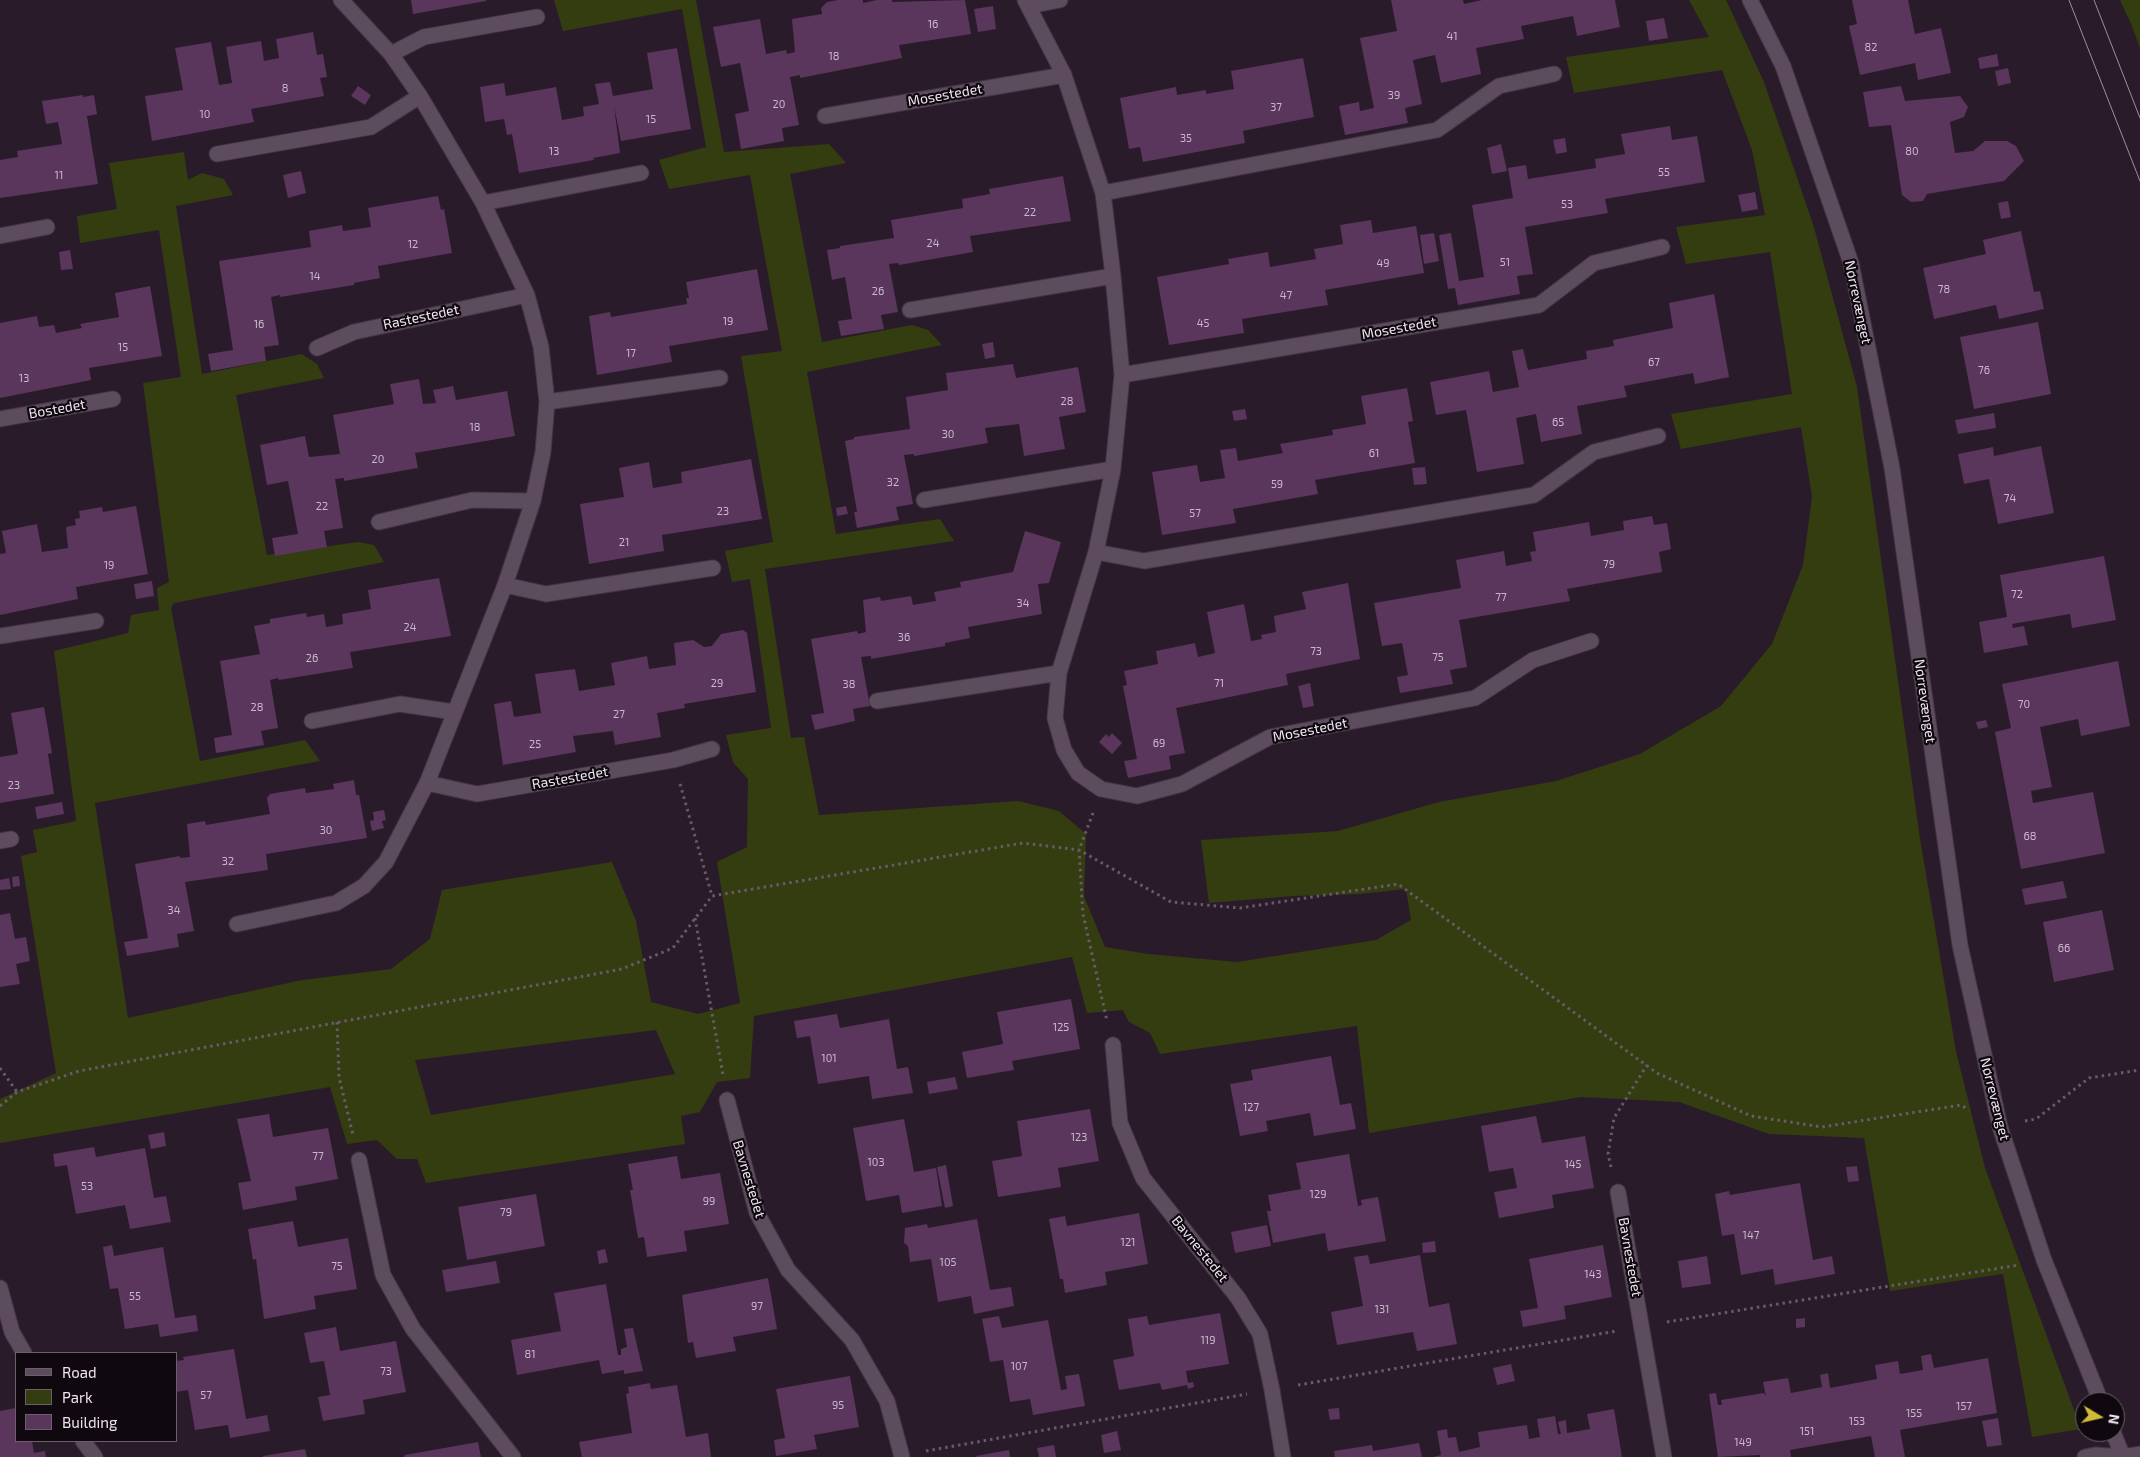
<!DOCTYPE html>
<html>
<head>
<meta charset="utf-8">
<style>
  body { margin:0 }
  #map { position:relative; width:2140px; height:1457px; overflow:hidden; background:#2a1b2b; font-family:"Exo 2",sans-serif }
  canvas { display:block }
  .legend { position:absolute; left:15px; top:1352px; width:162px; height:90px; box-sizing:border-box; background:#0f080f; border:1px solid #696069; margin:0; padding:6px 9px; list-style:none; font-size:15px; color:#efe5f0 }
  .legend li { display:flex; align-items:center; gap:10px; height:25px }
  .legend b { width:25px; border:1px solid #696069 }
  .north { position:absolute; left:2075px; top:1392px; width:50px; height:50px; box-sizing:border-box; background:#0f080f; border:1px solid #696069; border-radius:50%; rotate:99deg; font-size:14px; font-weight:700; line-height:20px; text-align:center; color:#efe5f0 }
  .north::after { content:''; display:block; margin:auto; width:18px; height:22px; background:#ceb938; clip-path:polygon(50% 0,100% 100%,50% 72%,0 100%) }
</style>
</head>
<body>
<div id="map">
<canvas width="2140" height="1457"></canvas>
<ul class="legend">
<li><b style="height:6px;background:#5d4b5e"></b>Road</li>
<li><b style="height:14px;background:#343d10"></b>Park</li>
<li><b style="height:14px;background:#5a355c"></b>Building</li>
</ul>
<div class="north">N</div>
</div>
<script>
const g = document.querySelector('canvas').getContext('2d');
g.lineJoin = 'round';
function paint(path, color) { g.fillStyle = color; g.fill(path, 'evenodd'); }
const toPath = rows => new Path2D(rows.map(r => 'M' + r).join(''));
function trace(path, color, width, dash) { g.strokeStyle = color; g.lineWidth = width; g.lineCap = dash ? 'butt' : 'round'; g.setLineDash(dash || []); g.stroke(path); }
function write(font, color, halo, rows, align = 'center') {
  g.font = font + ' "Exo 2",sans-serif'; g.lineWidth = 4.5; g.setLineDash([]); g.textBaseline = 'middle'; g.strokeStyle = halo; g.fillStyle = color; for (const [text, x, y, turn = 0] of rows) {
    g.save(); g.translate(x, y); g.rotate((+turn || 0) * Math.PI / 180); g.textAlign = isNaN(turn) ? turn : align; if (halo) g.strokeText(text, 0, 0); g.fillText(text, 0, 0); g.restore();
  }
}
const green = toPath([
  [554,0,696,0,724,152,829,144,846,163,790,174,822,342,912,325,928,330,942,345,807,372,836,534,940,519,954,541,765,569,791,738,804,737,819,815,1018,801,1059,811,1086,834,1084,896,1105,947,1148,954,1237,962,1376,940,1411,920,1406,889,1360,894,1293,896,1209,903,1201,840,1338,831,1439,802,1556,781,1640,754,1721,706,1772,644,1803,565,1812,497,1801,427,1681,449,1671,414,1792,394,1770,252,1686,264,1676,227,1765,215,1752,150,1722,70,1574,93,1566,57,1709,37,1689,0,1726,0,1764,82,1813,224,1857,387,1920,839,1956,1051,1985,1168,2081,1429,2032,1437,2003,1274,1890,1291,1864,1138,1769,1134,1679,1102,1581,1097,1369,1133,1357,1026,1160,1054,1150,1033,1129,1022,1123,1010,1087,1013,1072,957,754,1016,750,1078,717,1082,700,1112,681,1116,685,1144,426,1183,417,1159,397,1159,377,1140,347,1144,330,1087,0,1143,0,1099,56,1073,21,856,37,852,33,830,76,821,54,651,128,633,131,615,159,610,157,588,169,582,143,383,181,377,159,230,80,243,77,216,117,209,109,163,184,152,188,180,202,173,224,179,233,195,176,206,202,374,302,354,317,364,324,378,236,395,267,555,358,542,374,545,384,562,174,603,171,608,200,761,305,740,320,761,95,803,128,1018,302,980,391,969,430,939,442,890,612,862,636,921,651,1002,698,1014,740,1003,717,862,747,847,748,779,733,762,726,735,771,728,750,579,732,582,725,551,773,542,741,356,782,351,750,175,669,189,659,160,706,147,682,9,563,31],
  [656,1030,675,1074,431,1115,415,1060],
  [2120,0,2140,0,2140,48,2131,24]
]);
const building = toPath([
  [411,0,486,0,486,1,413,14],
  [838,0,863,0,863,3,877,0,892,0,892,2,965,0,971,34,899,45,902,58,800,78,800,75,790,77,799,125,782,128,784,141,741,149,735,114,749,111,740,63,721,67,713,27,760,19,766,54,786,50,787,54,795,52,792,19,822,14,821,8,827,2],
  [1391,0,1463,0,1464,4,1482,0,1615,0,1620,27,1577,36,1573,16,1521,26,1524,39,1476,48,1481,74,1441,83,1435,55,1413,60,1422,104,1405,108,1408,123,1345,135,1339,106,1359,102,1360,111,1374,108,1360,38,1397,31],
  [1852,0,1908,0,1915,34,1941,28,1951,73,1918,80,1915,63,1860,75,1849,26,1857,24],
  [993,6,996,29,978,32,974,9],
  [1664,18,1668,38,1649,41,1646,21],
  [313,32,317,55,323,54,327,77,320,78,324,96,251,109,254,122,152,141,145,96,183,90,175,48,211,42,219,85,232,83,226,47,261,41,264,61,279,58,276,39],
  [677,48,691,129,621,141,614,106,620,153,593,158,594,160,519,173,512,134,507,135,504,119,485,122,480,87,504,83,506,96,556,87,562,120,584,116,583,107,599,104,595,84,610,82,613,96,653,89,647,53],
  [1997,54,1999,66,1980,69,1978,58],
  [1303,58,1314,117,1243,131,1245,143,1143,162,1140,147,1129,149,1120,98,1176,87,1177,95,1206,90,1206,94,1234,89,1231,71],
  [2008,68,2011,83,1998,86,1995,71],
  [358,86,371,95,365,105,351,96],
  [1901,86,1905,101,1960,96,1968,107,1964,117,1950,122,1955,153,1973,151,1985,141,2007,141,2016,146,2024,161,2004,181,1927,194,1923,201,1911,202,1902,195,1891,125,1869,127,1863,92],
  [83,95,83,97,94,95,97,114,87,116,98,184,0,198,0,160,18,157,17,151,62,144,58,122,46,124,42,101],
  [1670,126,1672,140,1697,136,1705,182,1605,199,1608,213,1525,227,1533,274,1517,276,1520,294,1458,305,1455,288,1448,289,1439,235,1451,233,1459,281,1484,277,1472,205,1513,198,1508,168,1526,165,1528,179,1596,168,1595,159,1625,154,1621,134],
  [1565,138,1567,152,1556,154,1553,140],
  [1501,144,1507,171,1492,174,1487,148],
  [301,171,306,193,288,198,283,175],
  [1063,176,1071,221,970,236,973,252,899,265,898,263,889,264,898,312,881,315,884,329,841,336,838,321,852,319,845,277,832,280,827,250,840,248,840,246,894,238,891,220,963,208,962,199,990,194,989,189],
  [1755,192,1758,209,1742,212,1738,195],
  [438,196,441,210,444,209,452,253,378,266,380,278,354,283,354,285,280,297,280,295,271,297,279,345,264,347,266,361,211,371,208,354,233,350,219,261,311,247,309,231,342,225,343,231,371,227,368,208],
  [2008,201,2011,217,2001,219,1998,203],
  [1371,220,1373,233,1416,226,1424,273,1325,290,1328,305,1242,319,1244,333,1169,345,1157,277,1229,264,1228,259,1268,252,1270,267,1316,259,1314,249,1343,244,1340,225],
  [2021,231,2034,292,2040,291,2044,309,1999,319,1996,305,1934,319,1923,268,1986,254,1983,240],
  [1434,233,1439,261,1424,264,1420,235],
  [70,250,73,269,61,270,59,252],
  [757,269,768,330,669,346,672,362,597,375,589,316,610,312,611,317,687,304,686,298,689,298,686,282],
  [150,286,162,356,89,368,91,380,0,398,0,323,37,316,39,327,54,325,56,333,82,328,80,324,119,317,115,293],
  [1714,294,1729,377,1695,384,1693,373,1624,386,1627,397,1577,406,1582,434,1541,442,1536,414,1516,418,1524,464,1477,472,1466,410,1436,415,1430,382,1489,371,1493,392,1519,387,1512,351,1523,349,1528,370,1587,359,1586,351,1614,346,1613,340,1673,328,1669,303],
  [2038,322,2051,394,1974,409,1960,337],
  [993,342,995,357,985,359,982,344],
  [1013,364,1016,378,1078,367,1086,412,1059,417,1065,449,1024,456,1019,424,985,428,988,443,914,456,914,454,904,455,913,504,896,507,899,520,857,528,854,512,857,512,845,441,854,439,854,437,910,429,906,397,948,390,946,373],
  [419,379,423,404,436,403,433,390,453,386,456,400,507,391,515,436,415,453,418,468,344,481,344,478,335,479,343,528,324,531,327,547,275,556,272,538,298,534,288,481,267,485,260,445,305,436,309,457,340,454,333,415,394,404,390,384],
  [1407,388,1413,421,1408,422,1415,463,1315,480,1318,494,1233,509,1236,523,1162,535,1152,472,1197,465,1200,482,1225,478,1220,450,1236,448,1238,461,1283,453,1280,444,1333,435,1332,430,1366,424,1361,396],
  [1245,409,1247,419,1234,421,1232,411],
  [1994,413,1996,428,1958,434,1955,420],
  [2041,446,2054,513,1998,524,1989,479,1964,484,1958,454,1993,447,1994,456],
  [751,459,762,519,662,535,664,551,589,564,580,504,624,497,619,468,649,462,653,488,682,483,681,472],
  [1425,467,1427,484,1414,485,1412,468],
  [136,506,148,574,76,587,78,599,0,615,0,554,6,553,2,531,37,524,42,552,68,548,66,527,76,525,75,519,80,518,79,511,102,507,103,512],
  [846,506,848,514,837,516,836,508],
  [1652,516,1654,525,1667,523,1671,549,1659,552,1662,572,1567,589,1570,601,1459,620,1467,667,1450,670,1453,684,1400,693,1397,677,1408,675,1402,643,1382,646,1374,603,1461,588,1456,560,1504,551,1506,566,1532,561,1530,552,1536,551,1533,532,1589,522,1591,536,1624,530,1623,521],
  [1025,531,1061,542,1049,583,1038,584,1042,614,968,627,970,638,945,643,945,646,871,659,871,656,861,657,870,706,853,709,855,721,815,730,811,715,824,713,811,639,857,631,858,634,866,632,863,600,880,597,881,601,911,596,913,605,936,601,934,592,961,587,960,582,1013,572],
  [2104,556,2116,620,2072,628,2070,614,2012,624,2013,628,2024,626,2028,645,1984,653,1979,622,2007,617,2000,575],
  [439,578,451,636,350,652,353,668,279,680,278,678,270,680,278,728,261,731,264,745,216,753,214,738,232,735,220,661,260,654,254,626,270,623,270,619,306,613,307,617,324,614,326,627,343,624,342,614,371,609,368,590],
  [152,581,154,596,136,599,134,584],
  [1348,583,1360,659,1286,674,1288,685,1176,708,1185,753,1169,756,1171,769,1128,778,1124,761,1137,759,1123,686,1127,685,1124,671,1158,664,1156,651,1195,643,1198,657,1215,653,1207,612,1244,604,1251,641,1262,639,1261,635,1276,632,1274,616,1306,609,1302,592],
  [743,630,747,633,756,692,684,704,685,708,657,713,661,737,615,745,613,731,573,736,576,752,503,765,494,704,511,701,514,717,541,713,535,674,575,669,579,691,615,685,611,663,647,656,649,669,676,665,674,643,693,640,704,647,712,646,721,634],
  [2118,661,2130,726,2081,736,2078,719,2040,727,2052,787,2031,791,2033,803,2093,792,2105,853,2021,869,1995,732,2011,728,2002,684],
  [1310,683,1314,706,1303,708,1298,686],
  [44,707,52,753,48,754,54,794,0,803,0,757,18,754,11,713],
  [1986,720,1988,727,1978,729,1976,722],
  [1112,733,1122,743,1112,754,1099,742,1106,734,1109,737],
  [354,780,356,795,359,795,367,838,266,854,268,870,185,882,194,931,177,934,179,947,127,956,124,942,148,938,135,864,180,856,180,858,190,857,187,824,205,821,206,825,270,814,267,798,270,794,305,788,306,793,334,789,333,784],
  [62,802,64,814,37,819,35,807],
  [384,810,386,820,382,821,384,828,372,831,370,821,374,820,373,812],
  [19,876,20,886,13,887,12,877],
  [9,878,11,889,0,890,0,880],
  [2063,881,2067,898,2025,905,2022,889],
  [2102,910,2114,970,2054,982,2043,922],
  [10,913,15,939,26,937,30,961,16,964,20,984,0,987,0,915],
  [1071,999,1080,1049,1012,1061,1014,1070,967,1078,962,1052,1003,1044,997,1012],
  [837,1014,840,1028,889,1019,897,1069,908,1067,913,1093,872,1099,869,1076,818,1084,810,1036,797,1038,794,1021],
  [1331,1056,1340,1105,1351,1103,1356,1129,1314,1136,1310,1113,1266,1121,1268,1131,1240,1136,1230,1084,1253,1080,1251,1070],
  [955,1077,958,1089,929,1094,927,1082],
  [1090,1109,1099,1161,1058,1168,1061,1187,998,1197,992,1161,1022,1156,1017,1121],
  [269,1114,273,1137,328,1128,338,1179,295,1187,297,1200,243,1210,238,1183,251,1181,237,1119],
  [1536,1116,1542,1143,1585,1136,1594,1188,1552,1195,1554,1208,1499,1218,1494,1192,1517,1188,1513,1168,1489,1172,1481,1126],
  [904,1119,914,1172,936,1168,942,1206,902,1213,899,1195,866,1201,853,1128],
  [164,1132,166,1146,151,1149,148,1135],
  [94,1147,96,1157,145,1148,154,1198,166,1196,171,1222,130,1229,125,1205,76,1214,67,1165,55,1167,53,1154],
  [1349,1154,1358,1206,1362,1205,1361,1200,1378,1197,1386,1241,1328,1251,1325,1233,1273,1243,1267,1211,1271,1211,1268,1195,1301,1189,1296,1163],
  [677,1156,681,1179,720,1173,729,1224,684,1231,687,1251,647,1257,644,1237,638,1238,630,1190,633,1190,628,1164],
  [946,1165,953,1206,945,1208,937,1167],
  [1857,1166,1859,1181,1848,1182,1846,1167],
  [1800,1183,1813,1260,1832,1256,1835,1274,1775,1285,1773,1269,1741,1275,1734,1234,1722,1236,1715,1194,1729,1191,1730,1195],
  [536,1194,545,1246,467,1260,458,1207],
  [1139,1213,1148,1264,1105,1272,1107,1285,1065,1293,1063,1279,1060,1279,1049,1219,1065,1216,1067,1226],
  [977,1219,990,1290,1011,1287,1014,1306,974,1314,971,1296,938,1302,931,1259,910,1262,908,1246,904,1243,905,1228,927,1224,928,1228],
  [293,1221,298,1247,348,1238,357,1289,314,1296,316,1309,264,1319,256,1259,253,1260,248,1229],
  [1267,1225,1271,1246,1235,1253,1231,1232],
  [1435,1241,1436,1252,1423,1253,1422,1243],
  [112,1245,114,1256,163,1247,175,1318,196,1315,198,1331,160,1337,158,1324,125,1329,118,1288,110,1289,103,1247],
  [1603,1245,1612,1297,1564,1306,1566,1319,1523,1327,1520,1311,1538,1308,1529,1259],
  [605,1249,608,1262,599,1264,597,1251],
  [1368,1255,1370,1264,1420,1255,1429,1307,1449,1303,1457,1344,1417,1351,1413,1332,1337,1345,1331,1312,1363,1306,1354,1257],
  [1707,1256,1711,1284,1682,1288,1678,1261],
  [496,1261,500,1283,446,1292,442,1270],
  [768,1278,777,1329,733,1337,736,1351,696,1358,693,1342,688,1343,682,1295],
  [606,1284,618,1355,621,1355,621,1349,627,1347,624,1329,633,1328,643,1371,624,1374,624,1370,602,1374,599,1360,517,1375,511,1340,561,1331,554,1293],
  [1220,1313,1229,1364,1186,1371,1188,1383,1193,1382,1194,1387,1188,1389,1187,1385,1162,1390,1160,1383,1119,1390,1113,1360,1134,1356,1128,1319,1147,1316,1149,1325],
  [999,1316,1002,1328,1048,1320,1061,1390,1067,1389,1065,1376,1079,1374,1085,1406,1033,1415,1030,1399,1010,1402,1003,1360,990,1362,982,1319],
  [1805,1318,1805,1327,1796,1328,1796,1319],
  [336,1327,340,1351,396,1341,406,1392,363,1400,365,1414,323,1421,318,1397,330,1395,324,1361,310,1363,304,1333],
  [234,1349,246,1419,267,1415,270,1431,230,1438,228,1425,195,1430,188,1390,176,1392,176,1361,184,1360,183,1357],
  [1931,1354,1934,1368,1988,1358,1997,1413,1900,1430,1905,1457,1875,1457,1871,1436,1790,1450,1791,1457,1760,1457,1760,1455,1718,1457,1709,1394,1716,1393,1718,1405,1722,1405,1721,1400,1764,1393,1766,1397,1763,1382,1788,1378,1791,1393,1822,1387,1820,1375,1828,1373,1830,1388,1877,1379,1875,1365,1898,1361,1900,1374,1923,1370,1921,1356],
  [1511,1364,1515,1381,1497,1385,1493,1368],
  [850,1376,859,1427,814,1435,817,1449,776,1456,774,1440,785,1438,776,1389],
  [650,1383,651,1389,677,1385,686,1437,708,1433,711,1457,582,1457,579,1442,632,1433,626,1394,629,1393,628,1387],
  [16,1408,16,1441,32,1441,34,1453,45,1451,46,1457,0,1457,0,1411],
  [1339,1408,1340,1419,1330,1420,1328,1409],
  [1614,1409,1622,1457,1433,1457,1441,1455,1437,1431,1447,1429,1448,1438,1456,1437,1459,1452,1480,1447,1478,1432,1527,1425,1529,1439,1540,1437,1537,1419,1555,1416,1558,1434,1561,1434,1558,1422,1566,1420,1567,1433,1590,1429,1587,1414],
  [1998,1418,2002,1445,1987,1447,1982,1421],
  [1117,1431,1121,1450,1104,1453,1101,1435],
  [478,1442,481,1457,404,1457,405,1455],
  [1419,1443,1422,1457,1335,1457,1334,1451,1372,1445,1373,1451],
  [1054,1445,1056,1457,1039,1457,1037,1448],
  [305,1449,307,1457,263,1457,263,1456],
  [1009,1450,1010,1457,977,1457,976,1456]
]);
const path = toPath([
  [680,784,712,896],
  [1093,813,1079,850,1083,914,1107,1021],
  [695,918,723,1075],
  [337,1022,339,1077,353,1135],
  [0,1068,17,1092],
  [0,1106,17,1092,79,1071,622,969,673,948,712,896,1023,843,1079,850,1171,902,1240,908,1398,884,1657,1073,1751,1116,1822,1127,1961,1105,1969,1110],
  [2025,1121,2036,1119,2089,1078,2140,1070],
  [1611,1167,1608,1154,1614,1118,1647,1065],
  [1667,1322,2019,1265],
  [1298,1385,1617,1331],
  [926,1451,1247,1394]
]);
const minor = toPath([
  [1025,0,1064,75,1103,193,1113,276,1122,375,1113,469,1096,552,1059,673,1055,718,1064,750,1078,773,1101,789,1137,796,1182,784,1270,737,1475,698,1533,660,1591,641],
  [1750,0,1783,66,1851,263,1892,468,1960,945,2000,1127,2044,1260,2101,1402],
  [1029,6,1060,0],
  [391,54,424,37,537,17],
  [825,116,1064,75],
  [217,154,371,127,420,96],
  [1103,193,1437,130,1499,86,1554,74],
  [483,203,641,173],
  [0,236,47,227],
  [910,310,1113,276],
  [317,348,354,332,527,295],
  [1122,375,1539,305,1594,263,1662,247],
  [547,402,720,378],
  [0,419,113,399],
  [924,500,1113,469],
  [379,522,472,500,533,501],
  [1096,552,1144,561,1534,495,1594,452,1658,436],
  [505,585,546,594,713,568],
  [0,636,96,621],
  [877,701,1059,673],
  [312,721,400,704,454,712],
  [427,783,477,794,673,760,712,749],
  [0,841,11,839],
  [237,924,336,903,364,886,386,862,427,783,505,585,533,501,543,452,547,402,541,347,527,295,483,203,420,96,391,54,341,0],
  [1113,1045,1120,1123,1143,1178,1238,1298,1260,1334,1272,1390,1283,1457],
  [727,1100,757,1213,788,1270,852,1340,887,1401,902,1457],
  [359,1160,383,1275,413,1329,513,1457],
  [1618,1192,1664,1457],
  [0,1288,12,1332,24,1353],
  [2113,1432,2123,1457],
  [83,1441,95,1457],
  [2085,1457,2095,1455,2123,1457,2140,1454]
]);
const tram = toPath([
  [2069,0,2140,181],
  [2094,0,2140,118]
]);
const numberNames = [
  ["16",933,24],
  ["41",1452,36],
  ["82",1871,47],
  ["18",834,56],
  ["8",285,88],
  ["39",1394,95],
  ["20",779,104],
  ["37",1276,107],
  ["10",205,114],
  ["15",651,119],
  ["35",1186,138],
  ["13",554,151],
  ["80",1912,151],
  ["55",1664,172],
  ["11",59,175],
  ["53",1567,204],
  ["22",1030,212],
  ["24",933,243],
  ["12",413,244],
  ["51",1505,262],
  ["49",1383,263],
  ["14",315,276],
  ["78",1944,289],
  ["26",878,291],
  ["47",1286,295],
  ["19",728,321],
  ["45",1203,323],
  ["16",259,324],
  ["15",123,347],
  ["17",631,353],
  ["67",1654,362],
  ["76",1984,370],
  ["13",24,378],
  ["28",1067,401],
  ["65",1558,422],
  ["18",475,427],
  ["30",948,434],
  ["61",1374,453],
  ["20",378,459],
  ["32",893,482],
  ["59",1277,484],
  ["74",2010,498],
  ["22",322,506],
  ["23",723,511],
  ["57",1195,513],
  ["21",624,542],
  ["79",1609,564],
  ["19",109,565],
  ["72",2017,594],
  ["77",1501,597],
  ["34",1023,603],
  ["24",410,627],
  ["36",904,637],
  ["73",1316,651],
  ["75",1438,657],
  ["26",312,658],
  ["29",717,683],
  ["71",1219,683],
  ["38",849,684],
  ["70",2024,704],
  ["28",257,707],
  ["27",619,714],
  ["69",1159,743],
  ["25",535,744],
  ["23",14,785],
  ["30",326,830],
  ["68",2030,836],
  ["32",228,861],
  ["34",174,910],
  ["66",2064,948],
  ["125",1061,1027],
  ["101",829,1058],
  ["127",1251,1107],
  ["123",1079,1137],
  ["77",318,1156],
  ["103",876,1162],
  ["145",1573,1164],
  ["53",87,1186],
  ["129",1318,1194],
  ["99",709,1201],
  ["79",506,1212],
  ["147",1751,1235],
  ["121",1128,1242],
  ["105",948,1262],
  ["75",337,1266],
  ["143",1593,1274],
  ["55",135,1296],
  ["97",757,1306],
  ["131",1382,1309],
  ["119",1208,1340],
  ["81",530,1354],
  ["107",1019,1366],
  ["73",386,1371],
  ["57",206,1395],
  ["95",838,1405],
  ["157",1964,1406],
  ["155",1914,1413],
  ["153",1857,1421],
  ["151",1807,1431],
  ["149",1743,1442]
];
const streetNames = [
  ["Mosestedet",945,95,-10],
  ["Nørrevænget",1858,302,78],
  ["Rastestedet",421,317,-12],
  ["Mosestedet",1399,328,-10],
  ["Bostedet",57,409,-10],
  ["Nørrevænget",1925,701,82],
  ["Mosestedet",1310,730,-11],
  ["Rastestedet",570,778,-10],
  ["Nørrevænget",1995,1099,76],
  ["Bavnestedet",749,1179,73],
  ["Bavnestedet",1200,1249,51],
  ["Bavnestedet",1630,1257,80]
];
paint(green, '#343d10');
paint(building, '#5a355c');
trace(minor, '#433644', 17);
trace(path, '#685b69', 3, [2.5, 4]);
trace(minor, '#5d4b5e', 15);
trace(tram, '#9d909e', 1);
write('11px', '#cab9cb', null, numberNames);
write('14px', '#efe5f0', '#0f080f', streetNames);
</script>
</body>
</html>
